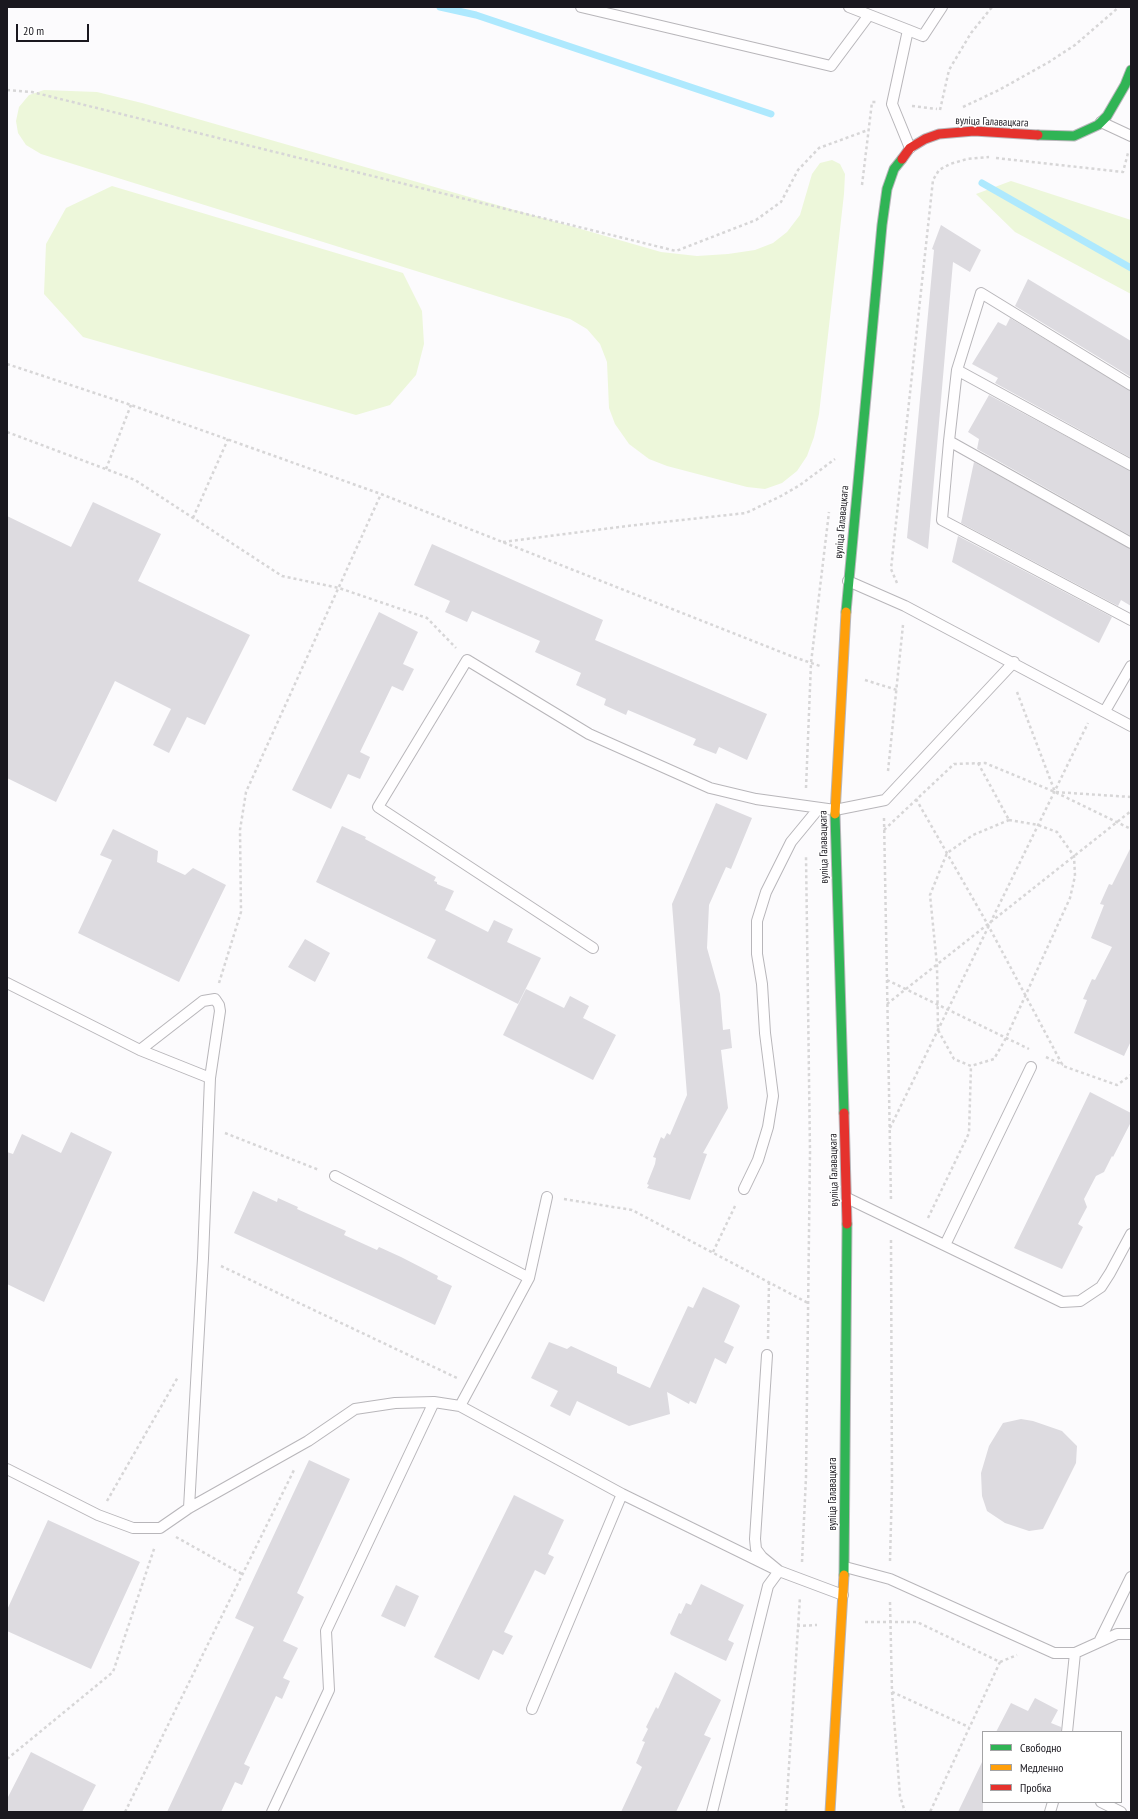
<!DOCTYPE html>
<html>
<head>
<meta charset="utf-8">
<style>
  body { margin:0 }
  #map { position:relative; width:1138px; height:1819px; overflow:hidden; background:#fcfbfd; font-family:"PT Sans Narrow",sans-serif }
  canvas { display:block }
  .frame { position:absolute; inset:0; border:8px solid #1a181f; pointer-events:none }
  .legend { position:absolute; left:982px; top:1731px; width:140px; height:72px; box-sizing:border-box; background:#fff; border:1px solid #a3a3a5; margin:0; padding:5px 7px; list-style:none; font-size:12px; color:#1a181f }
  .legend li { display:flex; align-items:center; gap:8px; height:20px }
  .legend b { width:20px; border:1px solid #a3a3a5 }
  .scale { position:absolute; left:16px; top:24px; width:73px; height:18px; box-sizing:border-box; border:2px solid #1a181f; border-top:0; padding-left:5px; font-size:12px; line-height:14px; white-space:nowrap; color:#1a181f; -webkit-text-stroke:3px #fff; paint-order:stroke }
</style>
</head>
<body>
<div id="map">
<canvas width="1138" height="1819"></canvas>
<div class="frame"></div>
<ul class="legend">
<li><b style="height:5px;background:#30b455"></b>Свободно</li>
<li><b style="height:5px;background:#ff9f0a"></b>Медленно</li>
<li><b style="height:5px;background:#e5322d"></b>Пробка</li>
</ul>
<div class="scale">20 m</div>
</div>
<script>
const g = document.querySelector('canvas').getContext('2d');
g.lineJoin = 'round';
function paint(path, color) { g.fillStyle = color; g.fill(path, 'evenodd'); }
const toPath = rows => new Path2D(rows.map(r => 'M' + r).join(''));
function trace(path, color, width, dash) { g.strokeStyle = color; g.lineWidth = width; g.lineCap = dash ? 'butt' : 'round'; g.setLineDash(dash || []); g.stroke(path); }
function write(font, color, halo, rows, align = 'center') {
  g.font = font + ' "PT Sans Narrow",sans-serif'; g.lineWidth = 3; g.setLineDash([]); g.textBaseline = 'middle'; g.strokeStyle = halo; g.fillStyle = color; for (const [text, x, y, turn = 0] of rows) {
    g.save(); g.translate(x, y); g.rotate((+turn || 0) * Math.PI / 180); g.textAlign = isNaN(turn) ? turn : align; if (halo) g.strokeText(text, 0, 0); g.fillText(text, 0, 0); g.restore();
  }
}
const green = toPath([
  [44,90,97,92,142,103,661,252,697,256,728,254,755,250,773,243,787,232,800,215,812,174,820,163,832,160,840,164,845,174,844,194,819,414,814,437,807,456,797,471,782,483,765,489,747,487,667,466,649,459,629,444,615,424,609,408,607,362,600,344,587,329,570,319,41,154,26,145,18,133,16,121,19,107,29,95],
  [1011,181,1131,220,1131,294,1015,232,976,194],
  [112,186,403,273,422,311,424,344,416,375,390,405,356,415,83,337,44,294,46,244,66,208]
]);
const stream = toPath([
  [440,7,476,15,771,114],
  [982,183,1131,268]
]);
const building = toPath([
  [941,225,981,250,970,272,953,262,928,549,907,538,934,250,932,249],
  [1028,279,1131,341,1131,377,1015,306],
  [1010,318,1131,391,1131,458,995,383,998,378,972,364,998,322,1006,326],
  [989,395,1131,471,1131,536,977,449,979,439,968,432],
  [974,462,1131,549,1131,606,1121,600,1118,606,961,523],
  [93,502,161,534,138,581,250,635,205,725,187,717,169,753,153,745,171,709,115,681,56,802,7,778,7,516,71,547],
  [958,536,1112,617,1099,643,952,562],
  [432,544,603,620,595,640,767,714,747,760,719,747,716,754,693,745,696,739,628,710,626,715,604,705,606,699,576,685,581,673,535,652,540,641,472,611,467,622,445,612,450,601,414,585],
  [379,612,418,632,403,664,414,669,403,691,392,686,360,752,370,757,360,779,348,774,331,809,292,790],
  [716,803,752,818,731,869,726,867,709,905,707,948,720,994,723,1030,730,1029,732,1048,721,1050,728,1108,703,1153,707,1154,690,1200,647,1188,649,1185,647,1184,655,1164,656,1158,653,1157,661,1137,664,1139,667,1133,670,1135,687,1095,672,904],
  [342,826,366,837,365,839,436,877,434,881,437,882,437,884,454,891,445,910,488,932,494,920,513,929,507,942,541,958,518,1004,427,958,436,940,316,882],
  [113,829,158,851,157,862,185,875,193,868,226,885,179,982,78,933,112,860,100,855],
  [1131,847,1131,1041,1124,1056,1074,1033,1087,1000,1083,999,1092,979,1095,980,1112,947,1091,938,1104,905,1100,904,1109,884,1112,885],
  [305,939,330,953,315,982,288,967],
  [526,989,564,1008,570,996,589,1006,583,1018,616,1035,593,1080,503,1035],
  [1090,1092,1131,1113,1131,1122,1113,1157,1112,1156,1104,1172,1096,1176,1084,1199,1087,1207,1078,1224,1083,1227,1062,1269,1014,1248],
  [71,1132,112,1152,44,1302,7,1284,7,1152,13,1154,22,1134,61,1153],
  [253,1191,277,1202,278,1198,298,1207,297,1209,346,1231,344,1235,377,1250,379,1247,401,1257,438,1276,437,1279,452,1286,435,1325,234,1233],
  [703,1287,738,1304,740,1306,724,1342,734,1347,726,1364,715,1358,696,1404,690,1401,689,1404,667,1392,670,1414,629,1426,577,1401,570,1416,550,1406,558,1391,531,1378,549,1342,567,1349,571,1346,617,1367,617,1373,650,1388,688,1306,693,1308],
  [1021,1419,1033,1421,1062,1431,1077,1446,1076,1463,1043,1529,1029,1531,1005,1523,987,1511,982,1496,981,1473,989,1446,1003,1423],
  [309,1460,350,1479,297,1593,304,1597,283,1641,298,1648,283,1678,290,1681,282,1699,276,1696,244,1764,250,1767,242,1785,235,1782,221,1812,167,1812,254,1627,235,1618],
  [514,1495,564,1520,548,1554,554,1557,545,1575,535,1570,504,1632,513,1636,503,1655,493,1650,479,1680,434,1657],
  [48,1520,140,1562,91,1669,7,1631,7,1610],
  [701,1584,744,1605,728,1640,734,1643,726,1661,671,1635,670,1633,679,1613,681,1614,686,1603,691,1605],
  [396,1585,419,1596,405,1627,381,1616],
  [675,1672,721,1700,704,1735,711,1738,676,1812,621,1812,642,1767,636,1763,645,1742,642,1741,648,1729,646,1727,656,1707,658,1709],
  [1035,1698,1058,1710,1051,1723,1061,1727,1061,1732,996,1732,1011,1703,1028,1711],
  [31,1752,96,1785,82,1812,7,1812,7,1799],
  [983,1760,983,1812,958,1812]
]);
const path = toPath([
  [7,90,32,92,676,251,756,220,781,202,798,170,819,148,868,130],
  [912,106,937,109],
  [963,107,999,90,1049,62,1075,45,1119,7],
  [940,110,949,70,971,33,992,7],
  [996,158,1123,172,1128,153],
  [862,185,872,102,876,102],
  [7,364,131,405,381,494,791,656,820,666],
  [7,432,135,480,282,576,339,588,427,618,456,648],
  [106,469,131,405],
  [193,518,228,439],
  [503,542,627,526,746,513,781,496,800,485,835,459],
  [897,583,891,569,933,180,939,170,950,164,967,159,989,157],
  [865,680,897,690],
  [1017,692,1055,792,1131,797],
  [978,763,1009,820],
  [888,771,903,625],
  [806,788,811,663,829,512],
  [916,799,988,925,1063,1066,1117,1085,1131,1075],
  [884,818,891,1201],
  [1009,820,1038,825,1057,832,1074,856,1075,876,1070,898,1006,1038,994,1059,971,1066,954,1059,938,1030,937,965,930,895,947,853,973,835,1009,820],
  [884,830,954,764,985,763,1055,792,1131,829],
  [887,980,1029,1049],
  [219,983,241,912,240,830,246,792,381,494],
  [887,1004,1131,811],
  [1046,1057,1063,1065],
  [890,1128,1088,723],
  [225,1133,319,1170],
  [564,1199,632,1210,808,1303],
  [928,1218,969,1133,971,1066],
  [713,1252,736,1204],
  [221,1266,457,1378],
  [768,1339,769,1282],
  [107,1501,178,1377],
  [176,1537,242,1574],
  [890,1561,892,1485,891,1240],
  [802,1562,806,1477,810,1152,806,855],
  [890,1602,892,1692,969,1727],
  [865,1622,917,1622,1000,1662,930,1812],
  [797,1626,817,1625],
  [1000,1662,1017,1655],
  [892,1692,900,1796,905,1812],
  [7,1759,113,1672,155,1546],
  [125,1812,294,1470],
  [786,1812,800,1597]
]);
const lane = toPath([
  [581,7,831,66,869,15],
  [849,7,908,30,892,104,910,148],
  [908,30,923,36,942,7],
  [1101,122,1131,136],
  [1131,385,981,293,957,370,1131,465],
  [949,441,957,370],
  [1131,543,949,441,942,520,1131,620],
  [848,581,905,606,1131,726],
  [1105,711,1131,666],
  [593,948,378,807,467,660,589,734,710,788,756,799,835,810,885,800,1014,662],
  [7,983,140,1050,210,1078],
  [140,1050,203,1001,215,999,219,1005,220,1011,210,1078,203,1258,189,1508],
  [335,1176,529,1278],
  [744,1189,758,1160,768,1127,773,1096,765,1033,762,984,757,954,757,921,766,892,791,842,819,808],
  [847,1198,1062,1302,1080,1301,1101,1287,1110,1273,1131,1234],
  [945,1245,1031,1067],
  [460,1406,529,1278,547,1197],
  [7,1469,98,1515,133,1528,160,1528,189,1508,308,1441,355,1409,395,1403,434,1402,460,1406,622,1494,779,1571,843,1595],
  [845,1567,890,1579,1054,1653,1075,1653,1117,1634,1131,1634],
  [1100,1640,1131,1577],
  [532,1709,622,1494],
  [1067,1732,1075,1653],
  [1101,1802,1121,1812],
  [272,1812,329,1690,326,1631,434,1402],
  [712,1812,768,1586,779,1571,762,1557,756,1549,755,1539,767,1355],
  [1050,1812,1053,1802]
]);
const fast = toPath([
  [1038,135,1074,136,1098,125,1107,116,1125,85,1131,70],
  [846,612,882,225,887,189,894,169,902,159],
  [835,814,844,1113],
  [844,1575,847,1224]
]);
const slow = toPath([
  [835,814,846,612],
  [830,1812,844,1575]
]);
const jam = toPath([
  [902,159,910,148,925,139,939,134,974,131,1038,135],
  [844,1113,847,1224]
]);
const streetNames = [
  ["вуліца Галавацкага",992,122,2],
  ["вуліца Галавацкага",842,522,-85],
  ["вуліца Галавацкага",824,847,-91],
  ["вуліца Галавацкага",834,1170,-91],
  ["вуліца Галавацкага",833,1494,-90]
];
paint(green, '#edf7da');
trace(stream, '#aee9fe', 7);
paint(building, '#dddbe0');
trace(lane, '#b8b6ba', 12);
trace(fast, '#b8b6ba', 11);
trace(slow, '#b8b6ba', 11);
trace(jam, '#b8b6ba', 11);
trace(path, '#d7d6d7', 2.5, [3, 3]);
trace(lane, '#fffeff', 10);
trace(fast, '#30b455', 9);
trace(slow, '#ff9f0a', 9);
trace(jam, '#e5322d', 9);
write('11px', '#1a181f', '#fff', streetNames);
</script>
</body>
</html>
